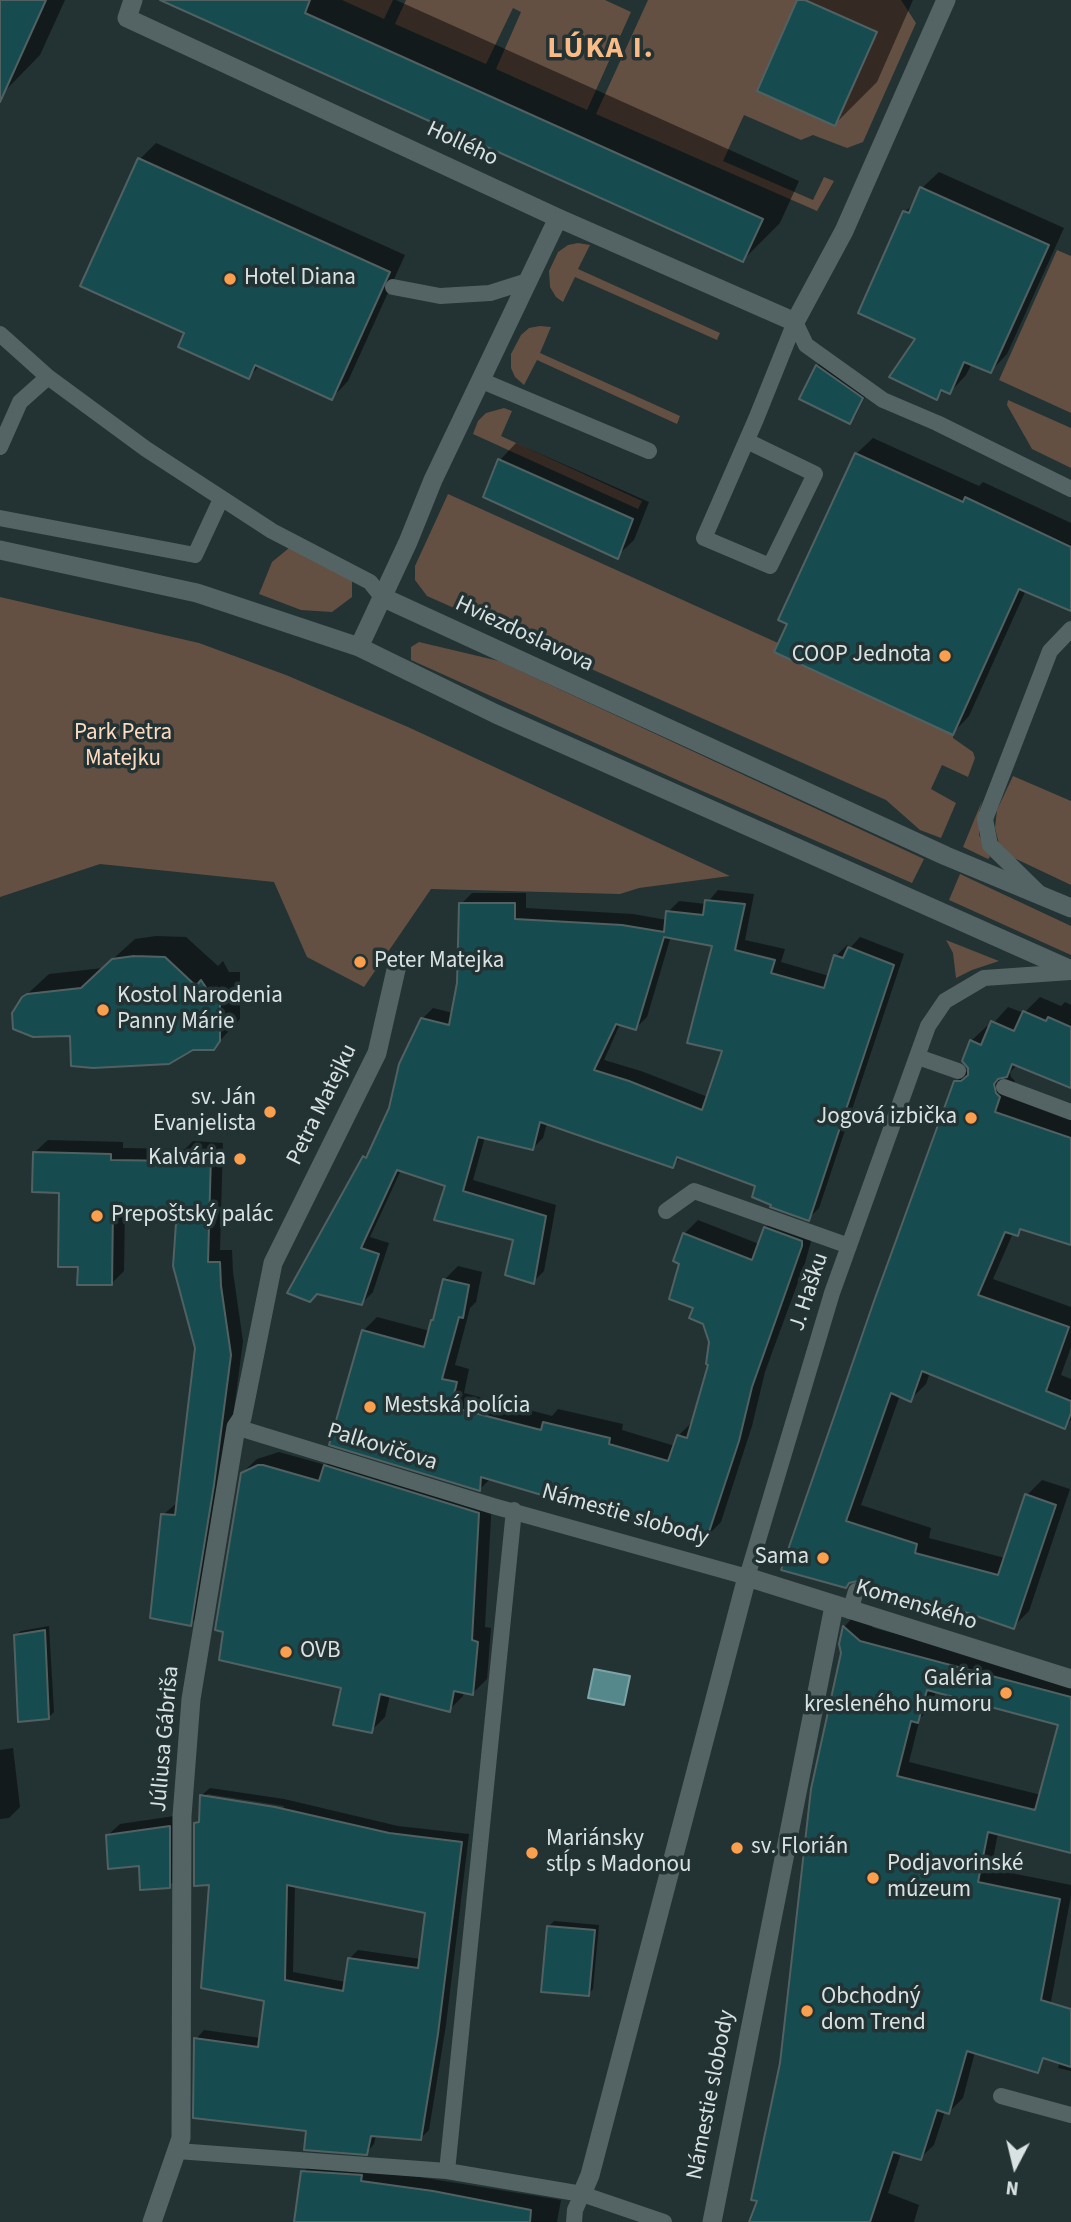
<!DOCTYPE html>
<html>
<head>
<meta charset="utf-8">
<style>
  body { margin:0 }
  #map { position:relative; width:1071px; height:2222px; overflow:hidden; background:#233233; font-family:"Source Sans 3",sans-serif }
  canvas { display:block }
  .north { position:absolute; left:980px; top:2131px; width:70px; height:70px; -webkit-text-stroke:5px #233233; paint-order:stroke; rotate:187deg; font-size:19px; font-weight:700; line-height:28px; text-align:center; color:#d9e2e3 }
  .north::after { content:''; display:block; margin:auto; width:24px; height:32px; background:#d9e2e3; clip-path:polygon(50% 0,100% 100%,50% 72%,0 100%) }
</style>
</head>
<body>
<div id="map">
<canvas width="1071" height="2222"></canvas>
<div class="north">N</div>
</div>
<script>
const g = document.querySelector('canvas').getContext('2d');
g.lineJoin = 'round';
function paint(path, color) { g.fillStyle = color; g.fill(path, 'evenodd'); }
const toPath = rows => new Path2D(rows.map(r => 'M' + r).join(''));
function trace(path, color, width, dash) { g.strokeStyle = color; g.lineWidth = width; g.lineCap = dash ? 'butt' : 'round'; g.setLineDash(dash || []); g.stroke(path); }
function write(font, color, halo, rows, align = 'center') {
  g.font = font + ' "Source Sans 3",sans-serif'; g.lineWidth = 7; g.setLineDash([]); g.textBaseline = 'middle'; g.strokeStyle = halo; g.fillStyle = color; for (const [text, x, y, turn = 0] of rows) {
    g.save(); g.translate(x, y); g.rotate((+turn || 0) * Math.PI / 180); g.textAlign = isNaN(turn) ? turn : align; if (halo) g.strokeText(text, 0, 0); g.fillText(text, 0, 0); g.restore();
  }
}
const green = toPath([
  [342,0,393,0,384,19],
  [406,0,605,0,631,12,587,110,496,69,521,12,513,8,486,64,395,24],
  [648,0,901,0,916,23,863,142,847,148,813,135,801,140,744,115,723,161,813,200,824,177,834,181,817,211,596,114],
  [578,243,590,245,578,269,720,333,717,340,575,277,563,302,556,297,550,287,549,271,558,252,568,245],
  [1057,250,1071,256,1071,413,999,380],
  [540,326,551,327,540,353,680,416,677,424,537,360,524,385,515,377,511,368,511,354,521,335,529,328],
  [1008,400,1071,428,1071,468,1032,449,1007,405],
  [504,408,512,411,501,436,642,501,638,509,473,434,478,421,486,413],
  [448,494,778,643,774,652,953,735,953,738,973,752,975,758,968,777,942,765,931,789,956,803,941,838,920,830,886,800,427,596,415,580,415,566],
  [289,548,352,579,352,597,332,612,301,610,259,594,272,562],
  [0,597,199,643,286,675,408,727,730,876,639,888,620,894,431,889,364,987,307,957,274,882,100,864,0,897],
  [419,642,499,661,924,859,912,883,684,783,411,660,411,647],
  [1013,776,1071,801,1071,885,1012,857,999,844,995,828,997,810],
  [982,801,979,812,979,835,990,857,988,859,963,847],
  [960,874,1071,926,1071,955,949,900],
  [946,940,999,961,972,970,956,978,953,953]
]);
const water = toPath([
  [594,1669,630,1676,624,1705,588,1698,594,1669]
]);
const shadow = toPath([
  [0,0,65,0,40,55,3,93,0,91],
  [183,0,396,0,799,181,780,223,743,260],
  [799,0,913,0,877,82,835,124],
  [156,143,405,255,348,381,332,398,260,365,249,377,186,332,140,159],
  [939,172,1064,228,1007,354,991,371,972,363,966,375,950,392,944,390,937,398,918,338,905,212,917,200,922,188],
  [822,361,867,393,855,417,850,422,817,366],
  [873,438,979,486,983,482,1071,523,1071,610,1026,590,969,716,953,733,856,454],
  [516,443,649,502,634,540,617,556,500,460],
  [718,890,754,894,745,940,785,949,781,962,829,976,836,956,847,945,851,947,860,937,904,954,819,1208,808,1219,757,1185,681,1157,672,1166,547,1123,543,1138,532,1149,485,1137,473,1180,556,1205,544,1271,533,1282,515,1238,447,1185,401,1170,370,1237,389,1243,373,1292,362,1303,318,1292,364,1157,372,1149,391,1108,422,1019,433,1008,453,1013,459,983,461,904,472,893,526,893,526,908,633,914,667,920,668,912,679,901,706,904],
  [671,936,714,944,724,1050,708,1097,641,1071,604,1060,620,1024,636,1028,647,1017],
  [156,936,186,937,218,966,223,961,229,972,240,972,240,1019,213,1048,72,1035,23,998,49,974,103,968,135,939],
  [1040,997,1061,1006,1065,1002,1071,1005,1071,1086,1017,1065,1010,1072,1011,1077,1015,1081,1009,1096,1071,1117,1071,1231,1023,1228,1017,1234,1013,1233,993,1279,1071,1307,1071,1347,1061,1375,1071,1379,1071,1420,1064,1427,930,1372,926,1384,910,1400,900,1395,861,1505,931,1528,929,1538,1005,1558,1027,1495,1042,1480,1070,1489,1029,1611,1013,1627,961,1609,952,1617,859,1579,783,1568,956,1082,970,1068,971,1041,987,1026,990,1027,1008,1007,1024,1013],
  [48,1140,123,1142,123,1148,185,1149,193,1141,223,1143,220,1250,232,1250,233,1272,243,1341,226,1471,203,1611,190,1624,163,1515,178,1502,197,1348,179,1207,125,1206,124,1271,111,1284,80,1266,60,1191,35,1152],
  [779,1214,815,1227,805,1263,765,1372,752,1426,721,1522,707,1536,658,1520,652,1526,491,1478,480,1489,363,1331,377,1317,430,1331,436,1317,444,1280,458,1266,482,1272,476,1302,470,1308,455,1365,469,1369,464,1393,552,1416,558,1409,623,1424,622,1430,675,1446,678,1436,692,1422,710,1364,711,1341,695,1307,681,1262,684,1234,698,1220,759,1244,765,1228],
  [279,1452,326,1465,339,1452,492,1499,485,1627,491,1628,487,1679,473,1693,464,1691,463,1696,449,1710,390,1695,385,1717,371,1731,343,1687,242,1473,257,1459],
  [857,1613,874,1628,1071,1680,1071,1853,998,1833,991,1869,1071,1885,1071,1896,1041,2054,975,2052,963,2098,949,2112,945,2111,934,2145,920,2158,901,2153,888,2193,919,2205,914,2222,751,2222,760,2200,782,2063,843,1653,841,1644,844,1627],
  [936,1690,1060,1724,1041,1795,909,1762,920,1718,932,1707],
  [49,1626,54,1712,49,1717,15,1636,21,1631],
  [13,1748,20,1807,9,1818,0,1819,0,1750],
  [210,1788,284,1799,398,1826,469,1834,446,2025,429,2130,421,2138,376,2135,374,2144,366,2153,308,2129,196,2039,204,2030,261,2038,266,1999,211,1883,196,1824,201,1819,201,1796],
  [207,1794,284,1806,283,1810,207,1798],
  [295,1885,427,1912,421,1959,358,1950,350,1958,346,1982,293,1972],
  [181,1815,181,1874,169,1886,108,1835,120,1824],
  [554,1921,599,1925,593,1989,588,1995,549,1926],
  [1071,2025,1071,2071,1058,2068],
  [315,2160,561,2200,557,2222,295,2222,303,2172]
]);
const building = toPath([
  [0,0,46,0,0,102,0,0],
  [160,0,310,0,305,13,763,219,743,262,160,0],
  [797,0,805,0,877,32,835,126,757,91,797,0],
  [138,158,390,272,332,400,255,365,249,379,178,347,184,333,80,286,138,158],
  [920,187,1049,245,991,373,964,362,950,394,941,390,937,400,889,377,915,339,858,313,903,211,909,213,920,187],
  [816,365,863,398,850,424,799,399,816,365],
  [855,453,963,502,965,497,1071,547,1071,611,1019,589,953,735,774,652,787,624,778,620,855,453],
  [498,459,633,519,618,559,483,497,498,459],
  [705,900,745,904,735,950,775,960,771,973,824,988,834,955,843,958,848,947,894,965,809,1221,770,1207,771,1205,752,1197,755,1186,677,1157,673,1168,540,1122,533,1150,478,1137,463,1191,546,1216,534,1284,505,1275,513,1240,434,1220,445,1186,397,1170,361,1248,379,1254,362,1305,317,1294,310,1302,287,1293,363,1156,366,1158,389,1108,399,1064,421,1018,449,1025,457,983,459,903,515,903,515,919,622,925,664,932,666,911,703,915,705,900],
  [664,937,712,946,687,1043,722,1051,702,1110,629,1081,594,1070,616,1024,636,1030,664,937],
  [134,956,165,957,196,986,201,980,209,992,220,992,220,1041,214,1050,193,1050,169,1064,93,1068,71,1066,70,1036,33,1037,13,1029,12,1013,22,997,27,994,81,988,112,959,134,956],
  [1023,1011,1046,1021,1048,1017,1071,1027,1071,1088,1012,1064,1007,1077,998,1079,994,1084,996,1093,1000,1097,995,1112,1071,1138,1071,1245,1020,1229,1018,1236,1005,1232,978,1295,1069,1327,1046,1391,1071,1401,1071,1413,1065,1429,922,1371,911,1402,891,1393,846,1521,917,1544,915,1553,998,1575,1025,1494,1056,1505,1014,1629,956,1609,953,1619,866,1594,864,1584,858,1581,849,1583,846,1588,781,1570,874,1301,954,1081,961,1081,968,1075,968,1068,962,1061,970,1040,981,1045,991,1021,1014,1031,1023,1011],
  [33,1152,111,1154,111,1160,178,1161,178,1153,211,1155,208,1262,220,1262,221,1286,231,1355,214,1485,191,1626,150,1618,161,1514,175,1515,195,1348,173,1266,177,1209,113,1208,112,1285,77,1285,78,1267,58,1267,59,1193,32,1192,33,1152],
  [764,1227,802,1241,802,1246,752,1387,739,1441,707,1538,655,1521,653,1528,481,1477,480,1491,329,1445,362,1330,424,1347,431,1320,433,1320,443,1279,469,1285,463,1318,459,1317,442,1379,457,1382,451,1407,541,1430,543,1422,610,1438,609,1444,668,1461,677,1435,687,1438,708,1365,706,1364,709,1342,703,1324,689,1318,693,1308,669,1299,679,1264,673,1261,683,1233,752,1260,764,1227],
  [258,1465,263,1465,319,1481,324,1465,479,1513,472,1640,478,1642,473,1695,454,1691,450,1712,380,1694,372,1733,333,1725,341,1688,219,1660,223,1632,215,1630,241,1473,258,1465],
  [843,1626,860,1641,1071,1697,1071,1853,988,1832,978,1882,1060,1899,1041,2000,1071,2009,1071,2067,1043,2058,1038,2073,967,2051,949,2114,937,2110,921,2160,893,2152,870,2222,749,2222,757,2201,751,2200,780,2063,811,1789,841,1653,839,1644,843,1626],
  [927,1690,1058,1725,1035,1810,897,1776,911,1721,918,1723,927,1690],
  [45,1630,49,1719,18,1722,14,1635,45,1630],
  [200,1795,275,1807,389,1833,462,1842,438,2034,421,2140,371,2136,367,2155,304,2150,306,2131,193,2118,194,2038,258,2047,264,2001,201,1988,209,1885,194,1886,194,1823,199,1822,200,1795],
  [287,1885,425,1913,418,1968,348,1958,343,1991,285,1980,287,1885],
  [170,1826,170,1888,140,1890,139,1866,108,1869,106,1835,170,1826],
  [547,1926,595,1930,589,1996,541,1992,547,1926],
  [301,2171,362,2175,361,2181,433,2191,531,2210,530,2222,294,2222,301,2171]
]);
const service = toPath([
  [393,287,440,296,490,293,528,281],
  [795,322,806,345,883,400,937,423,1071,489],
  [0,334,48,377,146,449,272,531,370,582,382,597],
  [480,380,649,451],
  [747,441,815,474,770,566,704,538,756,419,795,322],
  [0,447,20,402,48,377],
  [0,518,195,555,221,499],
  [1038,892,990,845,985,819,1050,651,1071,629],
  [918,1057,958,1071],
  [1004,1087,1071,1112],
  [666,1211,694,1191,849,1246],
  [236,1427,493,1506,747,1577,832,1293,928,1026,945,1001,984,978,1071,972],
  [850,1611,856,1591],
  [1001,2096,1071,2115],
  [177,2151,447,2171,582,2194,664,2222],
  [447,2171,514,1510],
  [574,2222,575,2210,582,2194]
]);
const pedestrian = toPath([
  [582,2194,590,2175,747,1577]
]);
const minor = toPath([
  [133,0,127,18,558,218,795,322,844,231,946,0],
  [0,550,197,593,359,647,496,714,1071,970],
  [382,597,946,856,1071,908],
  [359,647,408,542,433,480,558,218],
  [747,1577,1071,1679],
  [152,2222,181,2138,182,1816,191,1699,236,1427,242,1418,273,1263,377,1053,398,961],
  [712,2222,834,1606]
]);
const markers = [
  [230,279,7,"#fa9f4e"],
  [945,656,7,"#fa9f4e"],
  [360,962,7,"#fa9f4e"],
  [103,1010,7,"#fa9f4e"],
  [270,1112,7,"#fa9f4e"],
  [971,1118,7,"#fa9f4e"],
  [240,1159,7,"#fa9f4e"],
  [97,1216,7,"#fa9f4e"],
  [370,1407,7,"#fa9f4e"],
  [823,1558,7,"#fa9f4e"],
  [286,1652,7,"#fa9f4e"],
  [1006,1693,7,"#fa9f4e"],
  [737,1848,7,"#fa9f4e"],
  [532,1853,7,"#fa9f4e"],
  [873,1878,7,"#fa9f4e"],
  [807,2011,7,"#fa9f4e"]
];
const streetNames = [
  ["Hollého",462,145,25],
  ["Hviezdoslavova",524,635,25],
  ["Petra Matejku",323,1105,-64],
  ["J. Hašku",810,1292,-72],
  ["Palkovičova",382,1448,17],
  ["Námestie slobody",625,1516,16],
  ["Komenského",916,1606,17],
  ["Júliusa Gábriša",166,1739,-85],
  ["Námestie slobody",712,2095,-79]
];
const poiNames = [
  ["Hotel Diana",244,279],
  ["COOP Jednota",931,656,"right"],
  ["Peter Matejka",374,962],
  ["Kostol Narodenia",117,997],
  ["Panny Márie",117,1023],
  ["sv. Ján",256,1099,"right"],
  ["Evanjelista",256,1125,"right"],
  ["Jogová izbička",957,1118,"right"],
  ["Kalvária",226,1159,"right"],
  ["Prepoštský palác",111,1216],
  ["Mestská polícia",384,1407],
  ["Sama",809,1558,"right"],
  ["OVB",300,1652],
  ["Galéria",992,1680,"right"],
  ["kresleného humoru",992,1706,"right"],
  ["Mariánsky",546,1840],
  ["stĺp s Madonou",546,1866],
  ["sv. Florián",751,1848],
  ["Podjavorinské",887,1865],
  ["múzeum",887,1891],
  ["Obchodný",821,1998],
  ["dom Trend",821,2024]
];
const parkNames = [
  ["Park Petra",123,734],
  ["Matejku",123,760]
];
const districtNames = [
  ["LÚKA I.",601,50]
];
paint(green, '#635042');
paint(water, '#54888b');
trace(water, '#7ca3a5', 2);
paint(shadow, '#0007');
paint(building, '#164c4f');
trace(building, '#516162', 2);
trace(service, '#546465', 16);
trace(pedestrian, '#546465', 19);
trace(minor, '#546465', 19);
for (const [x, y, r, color] of markers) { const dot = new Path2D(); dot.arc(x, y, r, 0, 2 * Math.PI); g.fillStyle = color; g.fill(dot); trace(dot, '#233233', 2.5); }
write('23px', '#d9e2e3', '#233233', streetNames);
write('23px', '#d9e2e3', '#233233', poiNames, 'left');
write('23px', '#fddbc1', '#233233', parkNames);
g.letterSpacing = '2px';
write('bold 30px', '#fbbb87', '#233233', districtNames);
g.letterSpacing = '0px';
</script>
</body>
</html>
